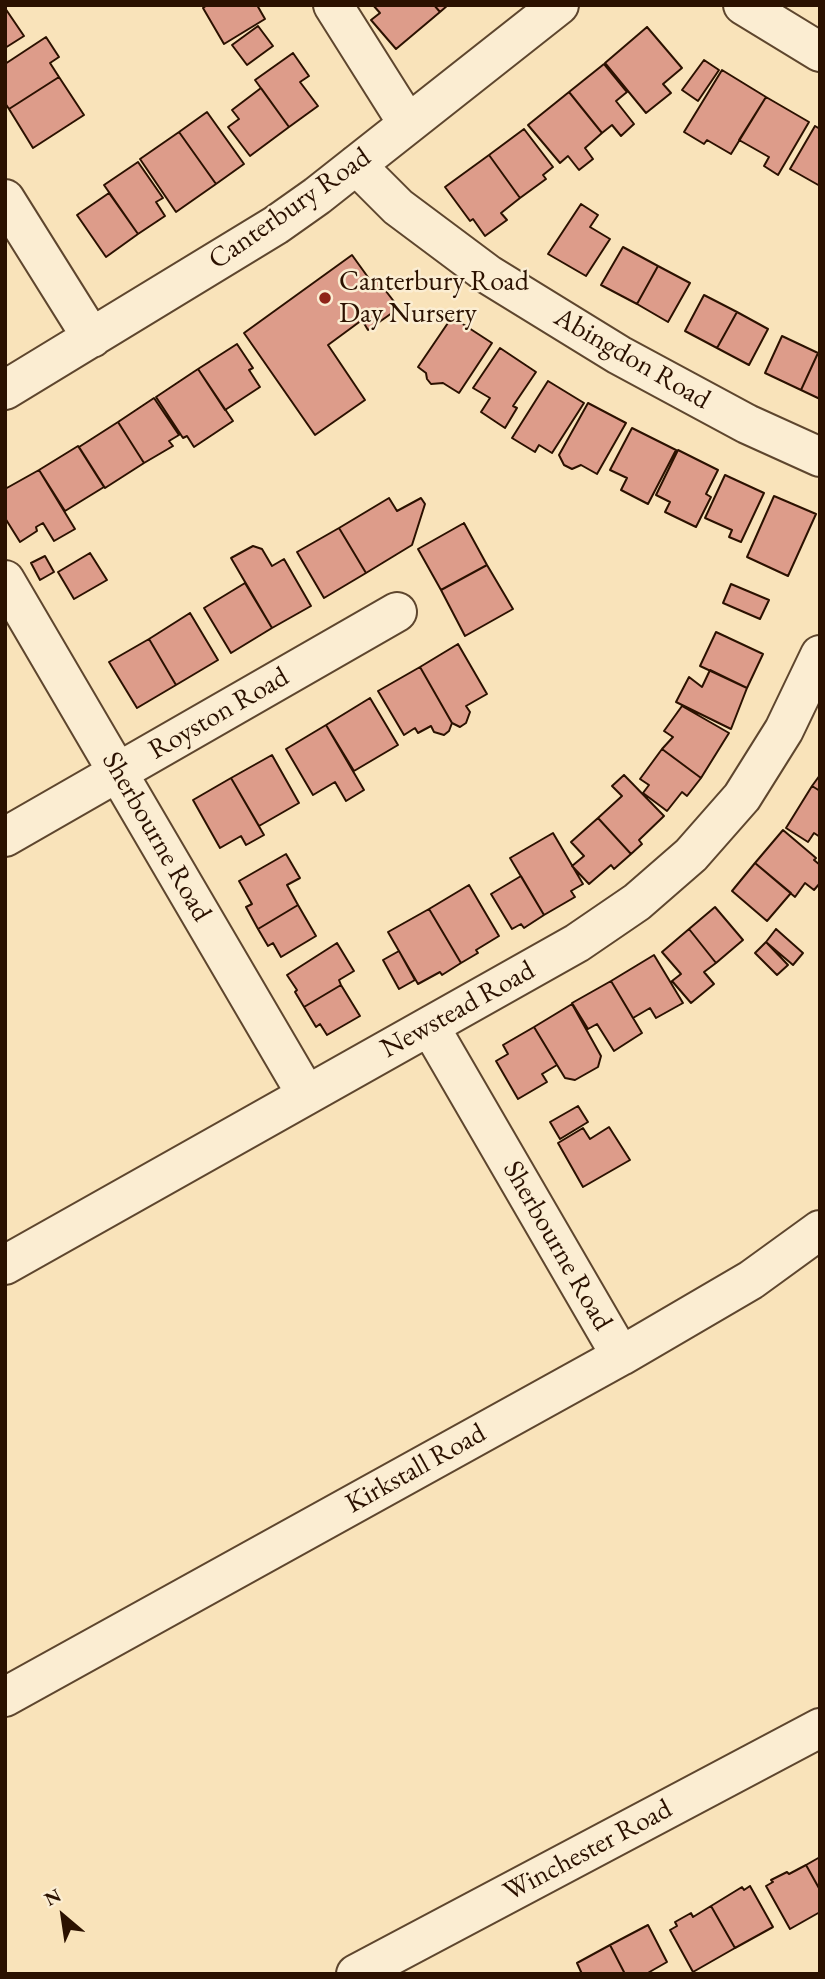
<!DOCTYPE html>
<html>
<head>
<meta charset="utf-8">
<style>
  body { margin:0 }
  #map { position:relative; width:825px; height:1979px; overflow:hidden; background:#f9e3ba; font-family:"EB Garamond",serif }
  canvas { display:block }
  .frame { position:absolute; inset:0; border:7px solid #2b1100; pointer-events:none }
  .north { position:absolute; left:28px; top:1881px; width:70px; height:70px; -webkit-text-stroke:5px #fbedd2; paint-order:stroke; rotate:331deg; font-size:19px; font-weight:700; line-height:28px; text-align:center; color:#2b1100 }
  .north::after { content:''; display:block; margin:auto; width:24px; height:32px; background:#2b1100; clip-path:polygon(50% 0,100% 100%,50% 72%,0 100%) }
</style>
</head>
<body>
<div id="map">
<canvas width="825" height="1979"></canvas>
<div class="frame"></div>
<div class="north">N</div>
</div>
<script>
const g = document.querySelector('canvas').getContext('2d');
g.lineJoin = 'round';
function paint(path, color) { g.fillStyle = color; g.fill(path, 'evenodd'); }
const toPath = rows => new Path2D(rows.map(r => 'M' + r).join(''));
function trace(path, color, width, dash) { g.strokeStyle = color; g.lineWidth = width; g.lineCap = dash ? 'butt' : 'round'; g.setLineDash(dash || []); g.stroke(path); }
function write(font, color, halo, rows, align = 'center') {
  g.font = font + ' "EB Garamond",serif'; g.lineWidth = 5; g.setLineDash([]); g.textBaseline = 'middle'; g.strokeStyle = halo; g.fillStyle = color; for (const [text, x, y, turn = 0] of rows) {
    g.save(); g.translate(x, y); g.rotate((+turn || 0) * Math.PI / 180); g.textAlign = isNaN(turn) ? turn : align; if (halo) g.strokeText(text, 0, 0); g.fillText(text, 0, 0); g.restore();
  }
}
const building = toPath([
  [207,5,257,5,265,19,224,44,203,8,207,5],
  [373,5,434,5,440,12,396,49,371,20,380,13,373,5],
  [434,5,448,5,440,12,434,5],
  [5,8,24,36,5,48,5,8],
  [258,26,273,46,247,65,232,45,258,26],
  [647,27,682,68,663,84,671,93,646,113,605,63,647,27],
  [46,37,59,57,50,63,59,77,9,109,5,103,5,64,46,37],
  [293,53,309,76,300,82,318,106,289,127,255,80,293,53],
  [704,60,719,70,698,101,682,90,704,60],
  [604,64,627,92,616,101,634,124,621,136,612,125,602,133,569,92,604,64],
  [722,70,766,97,731,154,707,140,704,144,684,132,722,70],
  [59,77,84,115,33,148,9,109,59,77],
  [261,88,289,127,250,156,228,127,239,119,232,110,261,88],
  [569,92,602,133,585,148,593,159,579,170,568,156,560,163,528,125,569,92],
  [766,97,809,122,778,175,764,166,769,157,739,140,766,97],
  [207,112,244,164,216,184,179,132,207,112],
  [815,126,820,129,820,186,790,169,815,126],
  [524,129,553,167,543,175,546,179,520,198,489,155,524,129],
  [179,132,216,184,176,212,140,159,179,132],
  [489,155,520,198,501,213,507,220,485,236,473,219,470,221,445,187,489,155],
  [138,162,163,198,156,202,165,216,138,234,104,185,138,162],
  [109,193,138,234,106,257,77,215,109,193],
  [581,204,598,215,590,227,610,239,586,276,548,254,581,204],
  [623,247,658,266,637,304,601,285,623,247],
  [352,255,370,280,375,277,399,308,368,330,362,320,328,345,365,400,315,435,244,333,352,255],
  [658,266,690,283,668,322,637,304,658,266],
  [704,295,737,312,717,348,685,331,704,295],
  [737,312,768,329,749,365,717,348,737,312],
  [452,317,492,343,459,393,443,383,431,384,427,379,426,373,418,367,452,317],
  [782,336,818,353,801,390,765,373,782,336],
  [237,344,253,368,249,370,260,387,225,410,198,369,237,344],
  [500,348,536,372,513,406,517,408,505,428,481,412,490,398,473,388,500,348],
  [818,353,820,354,820,399,801,390,818,353],
  [198,369,233,421,194,447,187,436,183,438,156,397,198,369],
  [548,381,584,403,552,453,539,445,535,452,512,438,548,381],
  [154,398,179,435,169,441,173,446,144,463,118,422,154,398],
  [588,403,626,423,597,474,581,465,572,469,564,465,559,455,588,403],
  [118,422,144,463,105,488,79,447,118,422],
  [632,428,676,450,648,504,621,490,627,478,610,470,632,428],
  [78,446,104,487,65,511,39,470,78,446],
  [678,450,718,470,706,494,711,497,696,527,665,512,670,502,656,495,678,450],
  [39,470,75,529,54,541,43,523,36,527,37,531,20,542,5,518,5,489,39,470],
  [725,475,764,493,741,542,729,537,732,530,705,518,725,475],
  [774,496,816,514,788,576,747,557,774,496],
  [389,498,397,511,421,498,425,504,412,545,366,573,339,528,389,498],
  [464,523,487,565,441,590,418,549,464,523],
  [339,528,366,573,324,598,297,552,339,528],
  [253,546,262,549,272,566,284,559,311,606,272,628,231,558,253,546],
  [90,553,107,580,74,599,58,572,90,553],
  [45,556,54,572,40,580,31,563,45,556],
  [487,565,513,609,465,636,441,590,487,565],
  [245,583,272,628,231,653,204,608,245,583],
  [731,584,769,600,760,619,723,603,731,584],
  [190,613,218,660,176,685,149,639,190,613],
  [716,632,763,654,747,688,700,666,716,632],
  [149,639,176,685,137,708,109,662,149,639],
  [458,644,487,694,466,706,470,712,466,723,460,727,452,723,420,667,458,644],
  [420,667,452,723,449,731,444,735,434,732,431,726,418,733,415,728,404,735,378,691,420,667],
  [710,670,747,688,731,729,676,702,689,677,702,687,710,670],
  [370,698,398,745,354,771,326,725,370,698],
  [682,706,729,733,701,778,662,749,673,737,664,731,682,706],
  [326,725,364,790,346,801,335,782,313,795,286,749,326,725],
  [662,749,701,778,687,796,682,792,667,811,643,793,649,785,640,779,662,749],
  [272,755,299,803,259,826,231,778,272,755],
  [624,775,664,816,639,840,642,844,631,854,598,818,622,796,612,786,624,775],
  [820,775,820,791,812,786,820,775],
  [231,778,264,835,246,845,241,836,220,848,193,800,231,778],
  [812,786,820,791,820,837,814,833,808,842,786,828,812,786],
  [598,818,631,854,614,869,611,865,589,884,572,866,584,856,571,842,598,818],
  [783,830,816,858,814,860,820,865,820,883,814,890,805,883,795,897,755,863,783,830],
  [553,833,583,884,571,891,575,897,544,915,510,858,553,833],
  [286,854,300,878,287,885,298,905,258,929,246,907,252,904,239,881,286,854],
  [755,863,791,893,767,921,732,891,755,863],
  [521,876,544,915,524,928,521,924,512,929,491,894,521,876],
  [469,885,499,936,476,950,478,953,461,963,429,909,469,885],
  [298,905,316,936,281,957,273,943,268,946,258,929,298,905],
  [715,907,743,940,716,963,689,929,715,907],
  [429,909,461,963,442,975,440,972,418,984,388,932,429,909],
  [689,929,716,963,704,972,714,984,691,1003,672,981,681,974,662,952,689,929],
  [776,929,803,953,793,965,766,942,776,929],
  [766,942,788,965,777,975,755,953,766,942],
  [337,943,354,971,339,980,341,985,304,1007,295,992,297,990,287,975,337,943],
  [399,951,415,980,399,989,383,960,399,951],
  [654,955,683,1003,656,1018,650,1008,633,1018,611,981,654,955],
  [611,981,642,1033,614,1051,597,1024,588,1029,572,1003,611,981],
  [341,985,360,1016,327,1035,320,1024,316,1027,304,1007,341,985],
  [572,1004,601,1056,598,1067,575,1080,565,1078,534,1027,572,1004],
  [534,1027,557,1065,542,1074,547,1082,518,1099,496,1061,508,1054,503,1045,534,1027],
  [578,1106,588,1122,560,1139,550,1122,578,1106],
  [609,1127,630,1160,583,1187,558,1143,583,1128,590,1139,609,1127],
  [820,1857,820,1890,806,1865,820,1857],
  [806,1865,820,1890,820,1912,790,1929,766,1886,773,1882,771,1880,787,1872,789,1874,806,1865],
  [750,1886,773,1927,735,1948,711,1906,742,1887,744,1890,750,1886],
  [711,1906,735,1948,693,1972,670,1930,677,1926,675,1922,691,1913,693,1917,711,1906],
  [648,1925,667,1962,646,1974,625,1974,610,1945,648,1925],
  [610,1945,625,1974,582,1974,577,1963,610,1945]
]);
const minor = toPath([
  [333,5,408,124],
  [743,5,820,52],
  [356,165,398,207,489,275,619,355,747,424,820,457],
  [5,199,92,338],
  [5,390,276,225,317,196,559,5],
  [5,580,306,1094],
  [5,837,397,612],
  [430,1027,621,1356],
  [5,1265,577,943,637,902,691,855,742,797,784,730,820,655],
  [5,1697,621,1356,751,1280,820,1230],
  [356,1974,820,1728]
]);
const markers = [
  [325,298,7,"#8f2418"]
];
const streetNames = [
  ["Canterbury Road",290,209,-35],
  ["Abingdon Road",632,359,30],
  ["Royston Road",219,714,-30],
  ["Sherbourne Road",156,837,60],
  ["Newstead Road",458,1010,-29],
  ["Sherbourne Road",557,1246,60],
  ["Kirkstall Road",416,1469,-29],
  ["Winchester Road",588,1851,-28]
];
const poiNames = [
  ["Canterbury Road",339,282],
  ["Day Nursery",339,314]
];
paint(building, '#dd9c8a');
trace(building, '#2b1100', 2);
trace(minor, '#5e462e', 42);
trace(minor, '#fbedd2', 38);
for (const [x, y, r, color] of markers) { const dot = new Path2D(); dot.arc(x, y, r, 0, 2 * Math.PI); g.fillStyle = color; g.fill(dot); trace(dot, '#fbedd2', 2.5); }
write('28px', '#2b1100', '#fbedd2', streetNames);
write('28px', '#2b1100', '#fbedd2', poiNames, 'left');
</script>
</body>
</html>
